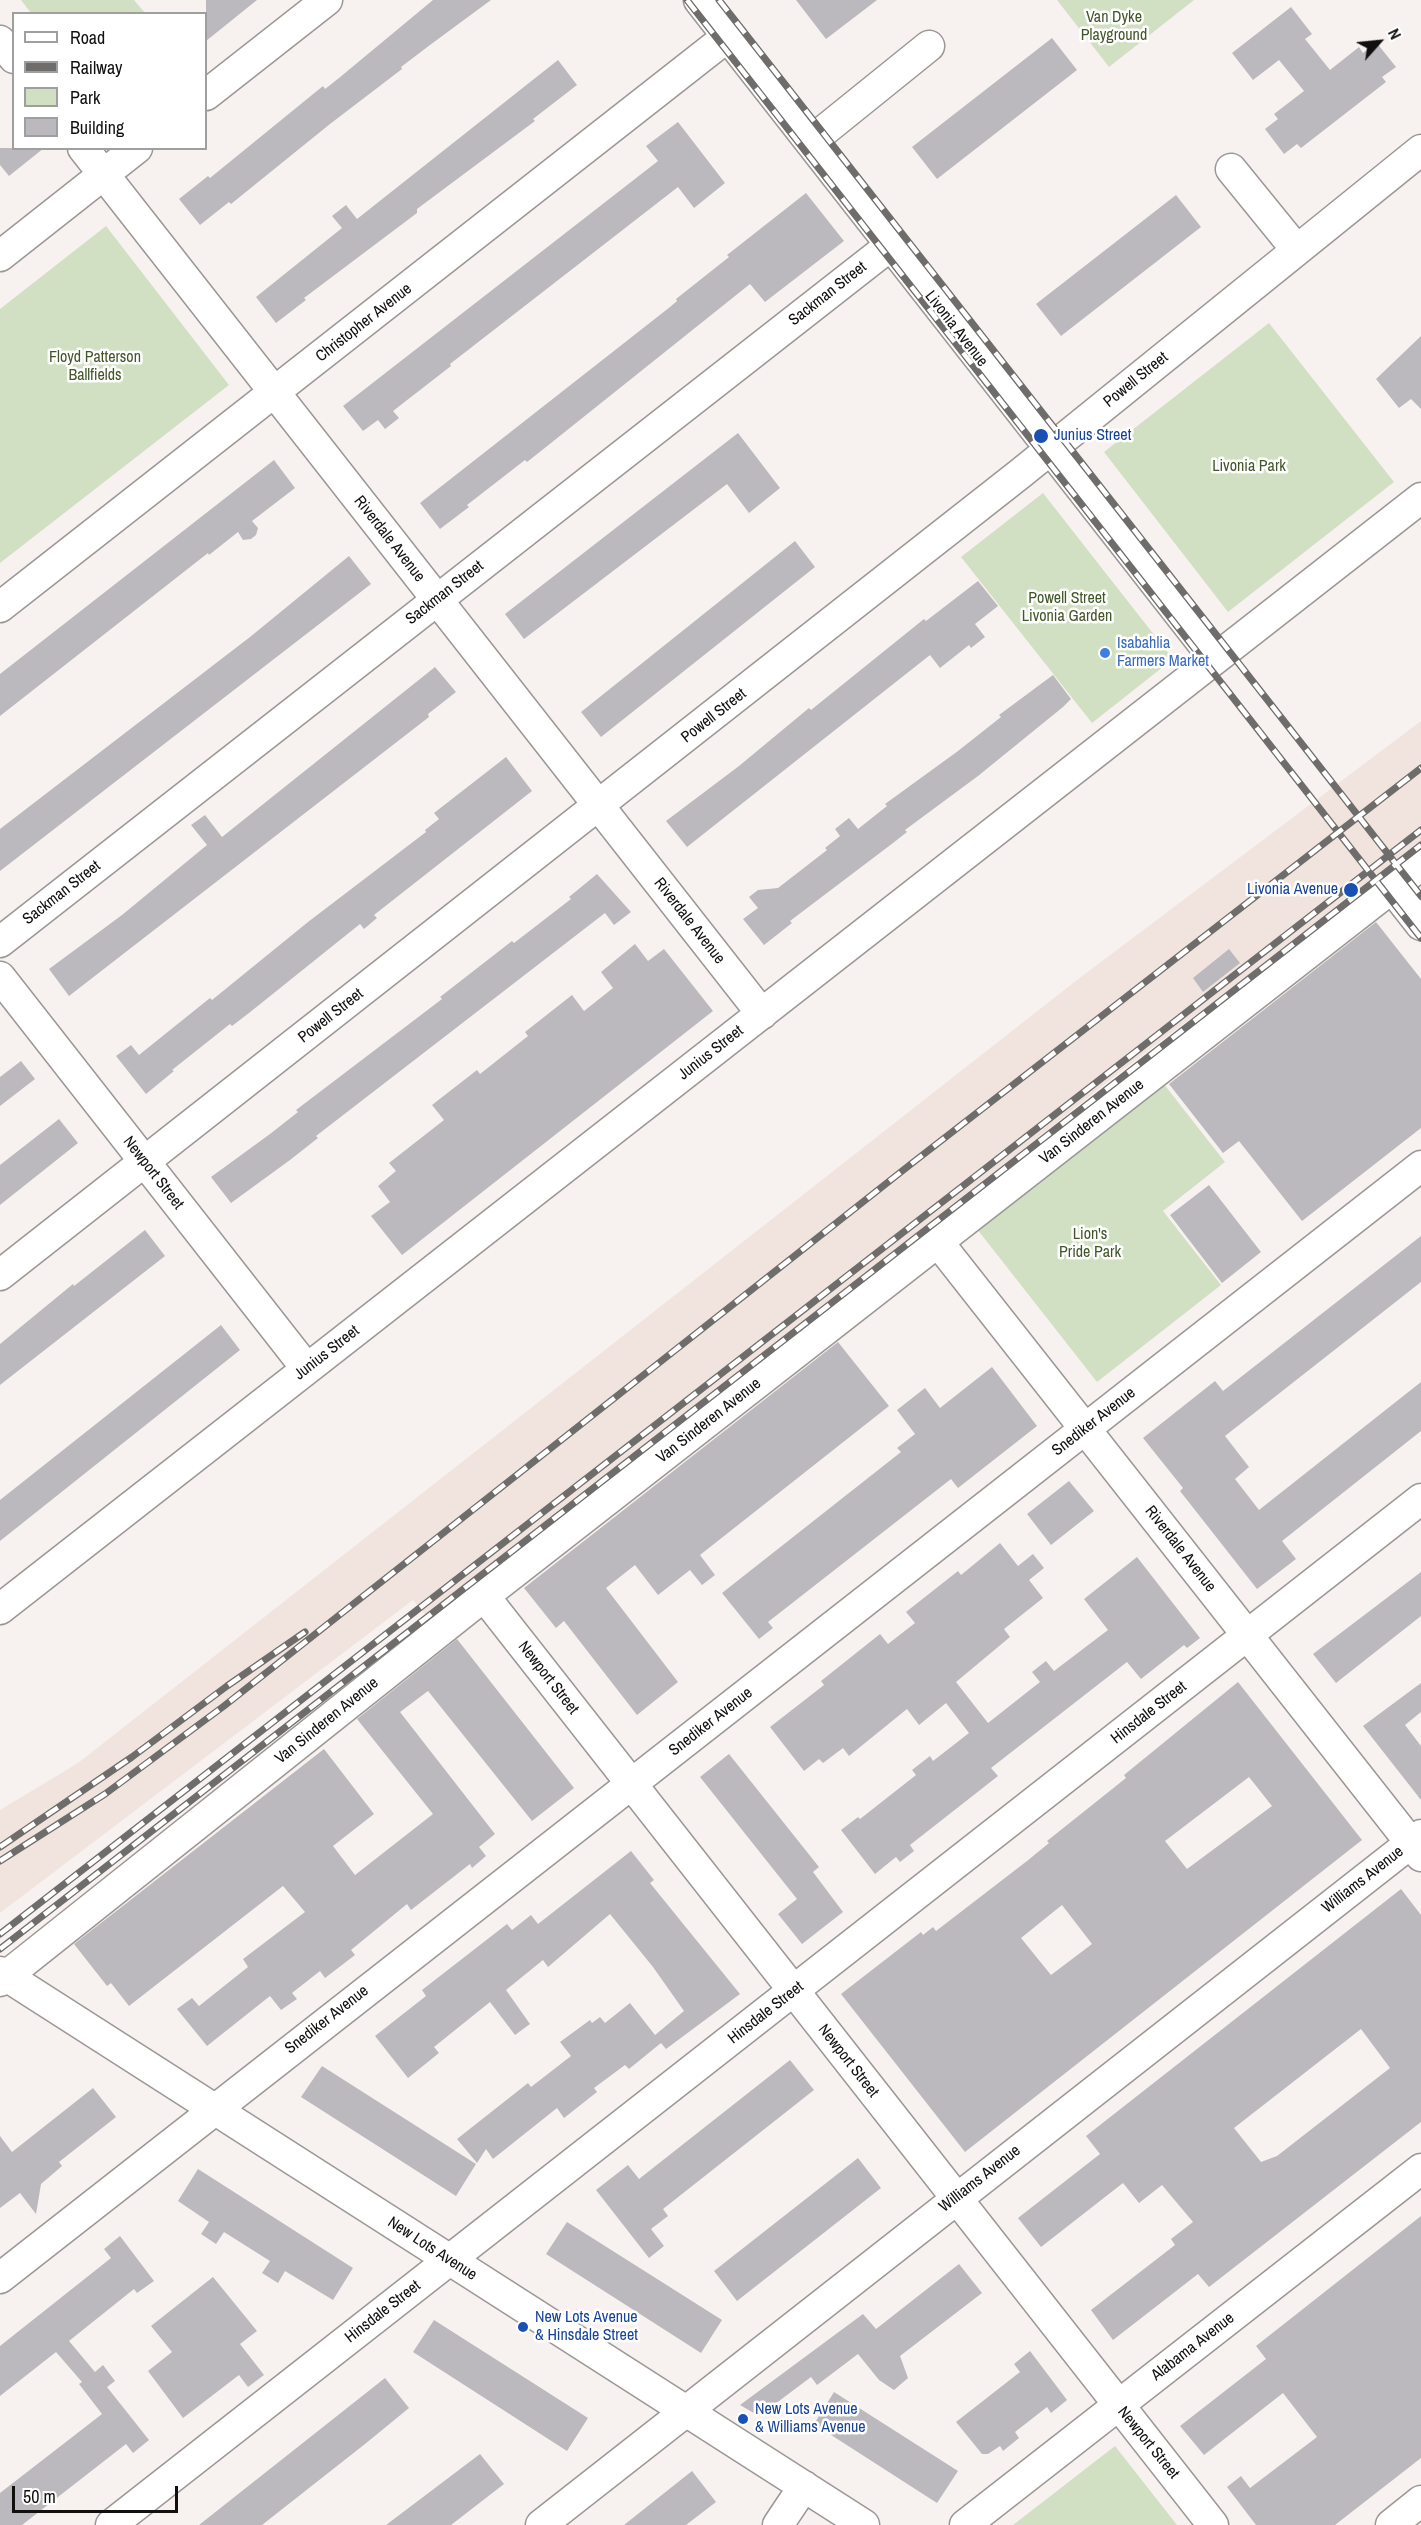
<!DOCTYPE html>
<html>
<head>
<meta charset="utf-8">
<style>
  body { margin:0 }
  #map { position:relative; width:1421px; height:2525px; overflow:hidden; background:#f7f2ef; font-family:"Archivo Narrow",sans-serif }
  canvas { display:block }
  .legend { position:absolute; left:12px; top:12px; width:195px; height:138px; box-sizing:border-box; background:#fff; border:2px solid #a09f9f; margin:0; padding:8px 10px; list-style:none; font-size:18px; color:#11100f }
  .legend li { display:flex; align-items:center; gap:12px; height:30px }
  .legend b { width:30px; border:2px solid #a09f9f }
  .north { position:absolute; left:1349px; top:12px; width:60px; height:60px; -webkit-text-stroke:4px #fff; paint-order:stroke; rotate:63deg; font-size:16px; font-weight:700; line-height:24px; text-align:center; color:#11100f }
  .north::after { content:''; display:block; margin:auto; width:21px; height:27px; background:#11100f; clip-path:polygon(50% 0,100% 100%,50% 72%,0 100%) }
  .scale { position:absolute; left:12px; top:2486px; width:166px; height:27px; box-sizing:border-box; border:3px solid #11100f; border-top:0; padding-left:8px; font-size:18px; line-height:21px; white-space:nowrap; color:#11100f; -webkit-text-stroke:4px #fff; paint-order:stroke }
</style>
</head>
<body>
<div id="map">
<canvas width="1421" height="2525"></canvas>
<ul class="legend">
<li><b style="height:8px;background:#fff"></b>Road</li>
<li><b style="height:8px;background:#6f6d6b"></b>Railway</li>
<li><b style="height:16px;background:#d1e0c2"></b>Park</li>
<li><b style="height:16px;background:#bbb9be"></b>Building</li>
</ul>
<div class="north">N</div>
<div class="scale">50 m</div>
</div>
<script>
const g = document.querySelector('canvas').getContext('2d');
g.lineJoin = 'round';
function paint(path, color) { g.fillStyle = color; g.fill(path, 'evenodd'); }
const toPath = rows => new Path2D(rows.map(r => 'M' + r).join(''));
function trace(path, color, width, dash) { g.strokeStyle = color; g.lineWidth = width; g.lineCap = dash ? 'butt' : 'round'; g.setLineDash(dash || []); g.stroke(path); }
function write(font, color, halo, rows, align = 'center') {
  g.font = font + ' "Archivo Narrow",sans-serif'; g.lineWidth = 5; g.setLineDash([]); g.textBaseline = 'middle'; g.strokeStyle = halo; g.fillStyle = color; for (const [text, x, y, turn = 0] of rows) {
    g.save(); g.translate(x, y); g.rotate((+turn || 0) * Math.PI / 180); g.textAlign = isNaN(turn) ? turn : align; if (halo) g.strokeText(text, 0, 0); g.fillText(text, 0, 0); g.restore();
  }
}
const built = toPath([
  [1421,721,1421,845,1125,1068,431,1622,413,1600,0,1913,0,1810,78,1763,1077,980]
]);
const green = toPath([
  [21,0,134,0,145,13,31,13],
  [1057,0,1194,0,1109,67],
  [106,226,229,385,0,563,0,309],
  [1269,323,1394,482,1228,612,1104,452],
  [1043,493,1173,659,1092,723,961,557],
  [1163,1083,1225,1162,1163,1211,1221,1285,1097,1382,977,1229],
  [1115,2446,1177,2525,1013,2525]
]);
const building = toPath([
  [206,0,257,0,206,41],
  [433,0,491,0,430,45,401,67,402,69,330,124,231,204,229,202,200,225,179,199,208,176,210,178,323,86,325,89,339,78],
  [796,0,877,0,826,39],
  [1291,7,1312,34,1305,39,1330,70,1359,47,1363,53,1376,42,1396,67,1382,77,1386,82,1301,148,1297,144,1284,154,1265,129,1278,119,1274,114,1304,91,1279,60,1253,80,1232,53],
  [1052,38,1077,70,937,179,912,147],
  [558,60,577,85,533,119,535,121,417,209,417,213,304,298,306,300,276,323,256,297,342,228,332,216,346,205,357,219],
  [678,122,725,183,694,208,678,187,450,364,451,366,393,411,399,418,385,429,378,420,363,431,343,406,658,161,646,146],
  [0,148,44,148,9,176,0,165],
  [806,193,844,241,765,302,750,284,541,451,527,462,525,460,467,505,469,507,440,529,420,503,670,307,677,301,676,299,729,257,727,255],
  [1176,195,1201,227,1061,336,1036,304],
  [1421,336,1421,409,1411,399,1399,408,1376,379],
  [738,433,780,488,749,513,727,484,524,639,505,614],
  [274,460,295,488,252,521,258,528,256,535,251,539,243,540,238,532,209,555,208,553,0,716,0,674],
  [795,541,815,567,601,737,581,712],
  [349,556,371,584,0,871,0,829,250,637],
  [978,581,998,606,975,624,985,637,971,648,969,645,940,668,930,655,687,847,666,821,739,766,809,708,811,710,924,619,926,621],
  [435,667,456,692,428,714,429,717,69,996,49,969,122,915,207,845,191,825,205,815,222,837],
  [1053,675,1071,699,1063,707,978,776,905,830,907,832,893,843,790,921,792,923,764,945,743,919,758,908,749,897,758,890,778,888,827,850,825,848,840,836,835,829,849,818,858,829,887,806,885,804,958,751,1001,717,999,715],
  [506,757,532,791,374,915,377,918,364,929,360,924,249,1013,232,1026,230,1024,172,1070,174,1071,146,1094,116,1056,131,1045,139,1055,210,998,212,1000,308,922,426,832,425,830,439,819,434,813],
  [597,874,631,912,614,925,605,913,316,1136,318,1138,290,1160,231,1203,211,1177,270,1134,298,1112,296,1110,442,999,440,997,512,941,514,943,571,899,569,897],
  [1376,922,1421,979,1421,1128,1302,1221,1239,1141,1223,1153,1169,1084],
  [635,944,648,961,664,949,713,1011,402,1255,371,1216,390,1202,378,1186,396,1171,389,1163,444,1120,432,1105,477,1070,480,1074,528,1036,525,1032,572,995,584,1011,613,988,601,972],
  [1229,949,1240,963,1203,992,1193,978],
  [21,1061,35,1079,0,1106,0,1077],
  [59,1119,78,1143,0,1205,0,1165],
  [1209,1185,1261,1252,1222,1283,1170,1215],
  [145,1230,165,1256,0,1385,0,1344,73,1284,74,1286],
  [1421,1236,1421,1282,1225,1436,1249,1467,1235,1479,1259,1510,1421,1382,1421,1431,1282,1541,1296,1559,1257,1589,1180,1491,1183,1488,1143,1438,1215,1381,1223,1391],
  [221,1325,240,1350,0,1541,0,1500],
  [838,1342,889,1406,700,1555,715,1575,702,1585,690,1570,658,1595,635,1565,606,1588,678,1682,637,1715,564,1621,556,1628,524,1588],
  [992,1367,1037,1426,958,1488,951,1479,768,1622,773,1628,759,1639,722,1593,901,1452,897,1448,915,1434,897,1410,925,1388,940,1408],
  [1069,1481,1094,1511,1051,1545,1027,1514],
  [1000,1543,1018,1566,1033,1554,1044,1568,1029,1580,1043,1598,1004,1629,1010,1637,956,1682,988,1723,1040,1682,1032,1672,1046,1661,1054,1671,1108,1630,1084,1599,1137,1557,1200,1638,1187,1648,1184,1645,1141,1679,1127,1662,991,1768,998,1776,910,1845,914,1851,900,1862,896,1857,875,1874,841,1830,858,1817,860,1819,916,1775,912,1770,930,1756,933,1761,969,1733,946,1703,919,1725,907,1709,849,1756,843,1748,823,1763,819,1759,804,1771,770,1727,824,1685,821,1681,880,1634,888,1644,915,1623,906,1612,958,1571,961,1575],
  [1421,1572,1421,1616,1336,1683,1313,1654],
  [457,1639,574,1788,532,1821,428,1691,400,1712,495,1834,479,1847,486,1856,472,1868,470,1864,411,1910,407,1904,351,1950,355,1955,325,1978,320,1971,292,1993,297,1999,281,2010,270,1996,207,2046,177,2009,192,1998,199,2006,248,1967,243,1959,305,1912,283,1886,129,2006,111,1983,107,1986,74,1944,324,1749,374,1814,333,1846,355,1875,433,1814,357,1719],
  [1238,1682,1362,1840,965,2152,841,1994,921,1932,923,1935,933,1927,936,1931,1027,1861,1049,1843,1047,1841,1126,1778,1124,1775],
  [1249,1777,1272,1806,1187,1869,1165,1841],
  [1062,1905,1092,1944,1051,1975,1021,1938],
  [1421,1683,1421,1712,1405,1725,1421,1746,1421,1800,1363,1726],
  [729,1754,819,1867,813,1872,843,1912,802,1944,778,1914,797,1899,700,1777],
  [631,1851,654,1880,650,1883,740,1994,666,2049,661,2043,629,2069,625,2065,594,2088,597,2092,564,2118,557,2108,493,2159,486,2149,477,2163,457,2139,528,2083,531,2087,571,2056,560,2042,590,2020,592,2023,600,2017,605,2023,630,2003,655,2035,684,2011,653,1967,610,1914,548,1967,543,1960,506,1990,530,2024,515,2035,490,2002,434,2047,439,2053,408,2078,375,2036,426,1996,422,1990,507,1924,512,1930,531,1915,538,1924],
  [1401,1889,1421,1915,1421,2122,1209,2287,1198,2274,1113,2340,1091,2310,1175,2245,1171,2239,1193,2222,1162,2185,1139,2203,1123,2183,1041,2247,1018,2218,1100,2154,1086,2136],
  [1361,2029,1390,2068,1277,2156,1261,2162,1234,2128],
  [790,2060,814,2090,663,2209,668,2216,651,2229,664,2246,649,2258,596,2190,628,2165,639,2179],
  [322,2066,476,2164,456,2196,301,2097],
  [93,2088,116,2117,59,2162,62,2166,41,2184,36,2214,20,2193,0,2208,0,2136,12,2152],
  [858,2158,881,2188,737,2301,714,2271],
  [198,2169,353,2268,333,2300,285,2271,278,2283,262,2273,270,2261,224,2232,216,2244,201,2234,209,2222,178,2201],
  [1421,2216,1421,2458,1335,2525,1256,2525,1227,2487,1241,2476,1250,2488,1317,2437,1283,2393,1204,2455,1180,2426,1266,2359,1256,2346],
  [567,2222,722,2320,701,2353,546,2254],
  [120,2236,154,2281,137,2293,134,2289,69,2341,95,2372,103,2365,115,2381,107,2387,149,2440,133,2453,126,2444,22,2525,0,2525,0,2493,102,2414,79,2384,82,2382,56,2352,0,2396,0,2346,111,2258,104,2249],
  [959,2264,982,2293,900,2356,908,2378,894,2390,879,2380,858,2354,817,2385,811,2377,759,2416,740,2405,863,2314,876,2329],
  [213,2277,257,2331,240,2344,264,2375,248,2387,239,2375,183,2418,148,2371,172,2352,151,2326],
  [434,2320,588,2418,567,2451,413,2352],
  [1030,2351,1067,2400,1051,2413,1047,2407,1015,2432,1019,2438,1003,2451,1000,2446,988,2454,982,2454,956,2422,1020,2372,1014,2364],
  [385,2378,409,2408,365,2444,262,2525,199,2525],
  [834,2392,958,2471,937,2503,814,2424],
  [480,2454,504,2484,451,2525,386,2525],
  [692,2471,716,2502,686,2525,624,2525]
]);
const minor = toPath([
  [699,0,1214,658],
  [0,41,14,58],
  [206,95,327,0],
  [810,142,929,46],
  [83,148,762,1014],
  [1231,169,1296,249],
  [0,256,137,148],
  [0,607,727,37],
  [1392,888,1421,925],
  [0,942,891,245],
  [0,977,307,1369],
  [938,1242,1421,1856],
  [0,1275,1021,473,1421,150],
  [484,1596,1213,2525],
  [0,1609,1421,498],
  [0,1972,864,2525],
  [0,1981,484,1596,1421,865],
  [0,2278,1421,1166],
  [111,2525,1421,1499],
  [541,2525,1421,1835],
  [778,2525,804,2486],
  [965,2525,1421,2169],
  [1391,2525,1421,2501]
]);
const rail = toPath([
  [687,0,1421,938],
  [719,0,1421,896],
  [0,1847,132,1757,227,1686,305,1632],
  [0,1861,105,1794,224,1706,911,1164,1421,768],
  [0,1934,1421,830],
  [0,1949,1421,845]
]);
const markers = [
  [1041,436,8,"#1a4fb4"],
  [1105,653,6,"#3f7fe0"],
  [1351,890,8,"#1a4fb4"],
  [523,2327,6,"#1a4fb4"],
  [743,2419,6,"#1a4fb4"]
];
const parkNames = [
  ["Van Dyke",1114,18],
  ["Playground",1114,36],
  ["Floyd Patterson",95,358],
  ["Ballfields",95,376],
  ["Livonia Park",1249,467],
  ["Powell Street",1067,599],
  ["Livonia Garden",1067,617],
  ["Lion's",1090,1235],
  ["Pride Park",1090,1253]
];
const streetNames = [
  ["Sackman Street",828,294,-38],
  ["Christopher Avenue",364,323,-38],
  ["Livonia Avenue",956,329,52],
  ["Powell Street",1136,380,-39],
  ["Riverdale Avenue",389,539,52],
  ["Sackman Street",445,593,-38],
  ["Powell Street",714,716,-38],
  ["Sackman Street",62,893,-38],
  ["Riverdale Avenue",689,921,52],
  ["Powell Street",331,1016,-38],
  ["Junius Street",711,1053,-38],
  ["Van Sinderen Avenue",1092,1122,-38],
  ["Newport Street",153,1173,52],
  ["Junius Street",327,1353,-38],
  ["Van Sinderen Avenue",709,1421,-38],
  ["Snediker Avenue",1094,1422,-38],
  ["Riverdale Avenue",1180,1549,52],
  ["Newport Street",548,1678,52],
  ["Hinsdale Street",1149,1713,-38],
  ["Van Sinderen Avenue",327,1721,-39],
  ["Snediker Avenue",711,1722,-38],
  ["Williams Avenue",1363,1880,-38],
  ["Hinsdale Street",766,2013,-38],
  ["Snediker Avenue",327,2020,-38],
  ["Newport Street",848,2061,52],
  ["Williams Avenue",980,2179,-38],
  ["New Lots Avenue",432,2249,33],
  ["Hinsdale Street",383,2312,-38],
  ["Alabama Avenue",1193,2347,-38],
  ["Newport Street",1148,2443,51]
];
const transitNames = [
  ["Junius Street",1054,436],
  ["Livonia Avenue",1338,890,"right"],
  ["New Lots Avenue",535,2318],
  ["& Hinsdale Street",535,2336],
  ["New Lots Avenue",755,2410],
  ["& Williams Avenue",755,2428]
];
const shopNames = [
  ["Isabahlia",1117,644],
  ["Farmers Market",1117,662]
];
paint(built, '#f1e4de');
paint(green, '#d1e0c2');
paint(building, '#bbb9be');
trace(minor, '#9c9795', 33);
trace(minor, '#fff', 30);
trace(rail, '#6f6d6b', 7);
trace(rail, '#fff', 4.5, [14]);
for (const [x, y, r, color] of markers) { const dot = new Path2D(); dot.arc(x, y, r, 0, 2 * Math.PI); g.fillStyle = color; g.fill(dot); trace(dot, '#fff', 2); }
write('16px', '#425729', '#fff', parkNames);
write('16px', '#11100f', '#fff', streetNames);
write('16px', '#164399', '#fff', transitNames, 'left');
write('16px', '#366cbe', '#fff', shopNames, 'left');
</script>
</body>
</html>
